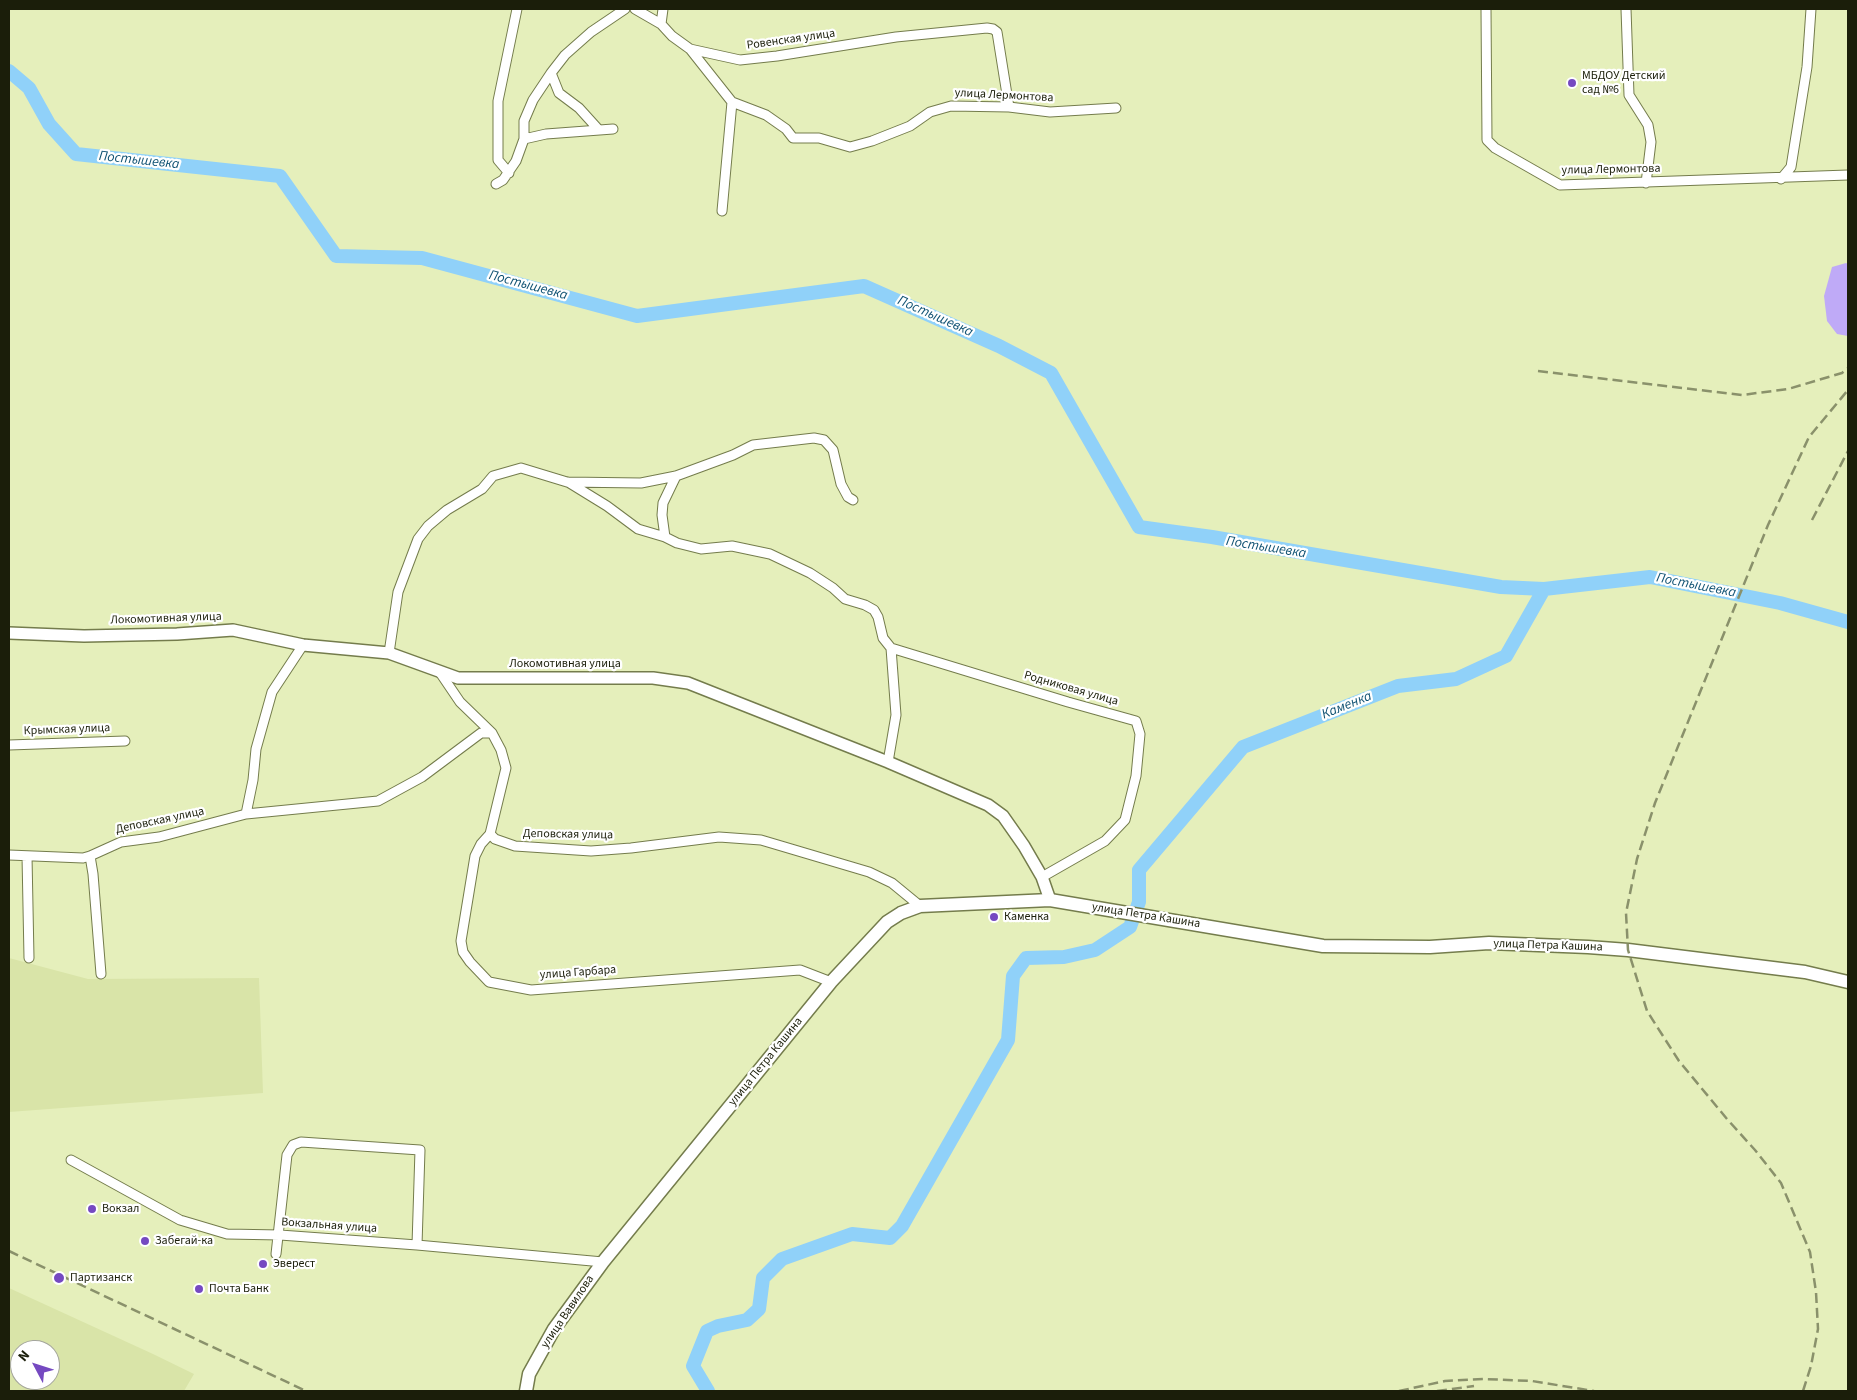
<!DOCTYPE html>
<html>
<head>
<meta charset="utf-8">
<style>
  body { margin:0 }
  #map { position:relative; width:1857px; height:1400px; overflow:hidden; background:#e5efbb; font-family:"Source Sans 3",sans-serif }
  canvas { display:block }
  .frame { position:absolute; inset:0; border:10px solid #1b1e0a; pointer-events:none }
  .north { position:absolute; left:10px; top:1340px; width:50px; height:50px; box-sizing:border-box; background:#fff; border:1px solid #a4a59d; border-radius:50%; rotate:310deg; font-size:14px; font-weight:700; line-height:20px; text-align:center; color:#1b1e0a }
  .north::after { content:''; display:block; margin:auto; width:18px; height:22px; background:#7549c1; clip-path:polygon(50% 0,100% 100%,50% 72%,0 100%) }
</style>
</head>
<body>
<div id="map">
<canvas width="1857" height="1400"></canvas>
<div class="frame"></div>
<div class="north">N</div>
</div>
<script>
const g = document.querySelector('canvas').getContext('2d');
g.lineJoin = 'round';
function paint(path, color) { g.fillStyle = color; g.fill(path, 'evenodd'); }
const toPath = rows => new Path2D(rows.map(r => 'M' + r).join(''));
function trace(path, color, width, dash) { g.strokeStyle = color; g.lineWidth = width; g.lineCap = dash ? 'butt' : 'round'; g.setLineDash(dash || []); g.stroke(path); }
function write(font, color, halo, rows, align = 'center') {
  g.font = font + ' "Source Sans 3",sans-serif'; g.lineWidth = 4.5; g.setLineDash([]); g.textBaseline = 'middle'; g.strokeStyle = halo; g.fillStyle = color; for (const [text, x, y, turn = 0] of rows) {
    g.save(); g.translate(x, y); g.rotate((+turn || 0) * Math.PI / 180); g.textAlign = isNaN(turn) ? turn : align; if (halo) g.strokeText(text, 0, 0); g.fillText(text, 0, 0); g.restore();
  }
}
const built = toPath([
  [9,958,88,979,259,978,263,1093,9,1112],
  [9,1288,153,1354,194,1374,184,1391,9,1391],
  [20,1350,50,1350,50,1380,20,1380]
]);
const forest = toPath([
  [1846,263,1848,264,1848,336,1837,334,1827,321,1824,296,1832,267]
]);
const river = toPath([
  [9,71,29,88,49,124,76,154,280,176,336,256,422,258,637,316,864,286,999,346,1051,373,1139,527,1212,537,1501,587,1544,589,1650,577,1780,603,1848,622],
  [708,1391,693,1366,707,1331,718,1326,747,1320,759,1309,763,1278,782,1259,852,1234,890,1238,902,1226,1008,1040,1013,976,1026,958,1064,957,1095,950,1130,927,1139,902,1139,870,1243,747,1398,686,1456,679,1506,656,1544,589]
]);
const minor = toPath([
  [635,9,661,24],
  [663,9,661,24,672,36,690,49,732,102,722,211],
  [1486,9,1487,140,1495,148,1560,185,1848,175],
  [1626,9,1629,95,1648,125,1651,142,1646,183],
  [690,49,740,60,777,56,896,37,987,28,993,29,997,32,1009,107],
  [551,73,559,93,579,108,598,129],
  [732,102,766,115,786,129,793,138,819,138,850,147,872,141,910,126,930,112,951,106,1009,107,1050,112,1116,108],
  [524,139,546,134,613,129],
  [509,173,498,160,498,101,517,9],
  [1781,179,1791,167,1807,67,1811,9],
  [496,184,503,180,516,161,524,139,524,121,533,100,551,73,565,55,591,32,625,9],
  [676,476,663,503,662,515,665,537,677,543,701,549,732,546,770,554,810,573,833,588,845,599,865,605,874,610,878,617,883,638,891,648,1068,702,1136,721,1140,734,1136,776,1125,820,1105,841,1042,877],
  [568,482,607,506,638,529,665,537],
  [389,653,398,592,418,539,428,526,447,510,482,489,493,476,521,468,567,482,641,483,676,476,733,455,753,445,814,438,824,440,833,450,841,484,848,497,853,500],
  [439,671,460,702,492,733,501,750,506,768,490,834,495,839,515,846,591,851,631,848,719,837,761,840,869,872,892,883,920,906],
  [9,745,125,741],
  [888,762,896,715,891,648],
  [246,814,253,780,256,749,272,692,303,645],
  [490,834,481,844,475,856,461,941,463,952,470,962,489,982,531,990,800,970,831,982],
  [9,855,83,858,90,856,121,842,159,837,246,814,378,801,422,777,481,733,492,733],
  [27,856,29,958],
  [90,856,93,874,101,974],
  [71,1160,180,1220,227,1234,280,1235,417,1245,603,1262],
  [276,1254,287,1155,293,1145,301,1142,420,1150,417,1245]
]);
const tertiary = toPath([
  [9,633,84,636,177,634,233,630,303,645,389,653,458,678,653,678,688,683,888,762,988,805,1003,816,1024,846,1042,877,1050,900]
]);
const secondary = toPath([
  [526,1391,529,1374,554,1329,603,1262,831,982,887,922,901,913,920,906,1050,900,1323,946,1430,947,1489,943,1588,947,1628,950,1805,972,1848,982]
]);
const rail = toPath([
  [1538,371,1742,395,1788,389,1842,373,1848,368],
  [1812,520,1848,451],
  [9,1251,306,1391],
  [1399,1391,1445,1381,1483,1379,1532,1381,1594,1391],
  [1437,1391,1474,1386],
  [1803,1391,1811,1366,1818,1329,1816,1292,1810,1252,1781,1183,1755,1150,1727,1119,1679,1061,1647,1011,1628,950,1626,913,1637,859,1655,803,1768,525,1809,437,1848,390]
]);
const markers = [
  [1572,83,5,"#7549c1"],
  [994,917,5,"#7549c1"],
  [92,1209,5,"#7549c1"],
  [145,1241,5,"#7549c1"],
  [263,1264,5,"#7549c1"],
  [59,1278,6,"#7549c1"],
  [199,1289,5,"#7549c1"]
];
const streetNames = [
  ["Ровенская улица",791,40,-8],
  ["улица Лермонтова",1004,96,3],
  ["улица Лермонтова",1611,170,-1],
  ["Локомотивная улица",166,619,-2],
  ["Локомотивная улица",565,664],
  ["Родниковая улица",1071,689,16],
  ["Крымская улица",67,730,-2],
  ["Деповская улица",160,821,-12],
  ["Деповская улица",568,835,1],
  ["улица Петра Кашина",1146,916,9],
  ["улица Петра Кашина",1548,946,2],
  ["улица Гарбара",578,973,-4],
  ["улица Петра Кашина",766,1062,-51],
  ["Вокзальная улица",329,1226,4],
  ["улица Вавилова",568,1312,-56]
];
const poiNames = [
  ["МБДОУ Детский",1582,76],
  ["сад №6",1582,90],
  ["Каменка",1004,917],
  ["Вокзал",102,1209],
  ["Забегай-ка",155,1241],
  ["Эверест",273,1264],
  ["Партизанск",70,1278],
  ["Почта Банк",209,1289]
];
const waterNames = [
  ["Постышевка",139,161,6],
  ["Постышевка",528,286,15],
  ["Постышевка",935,317,24],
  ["Постышевка",1266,548,9],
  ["Постышевка",1696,586,11],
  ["Каменка",1347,706,-22]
];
paint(built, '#d9e4a8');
paint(forest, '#bfaaf7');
trace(river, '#90d1f9', 14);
trace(minor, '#747c4c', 11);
trace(tertiary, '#747c4c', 14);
trace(secondary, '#747c4c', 15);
trace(minor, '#fff', 9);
trace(tertiary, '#fff', 11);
trace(secondary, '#fff', 12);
trace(rail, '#8a916b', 2.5, [10, 5]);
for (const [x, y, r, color] of markers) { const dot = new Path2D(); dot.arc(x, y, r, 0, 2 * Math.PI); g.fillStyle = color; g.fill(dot); trace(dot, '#fff', 2); }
write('12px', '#1b1e0a', '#fff', streetNames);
write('12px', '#1b1e0a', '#fff', poiNames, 'left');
write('italic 14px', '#115374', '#fff', waterNames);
</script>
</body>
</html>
